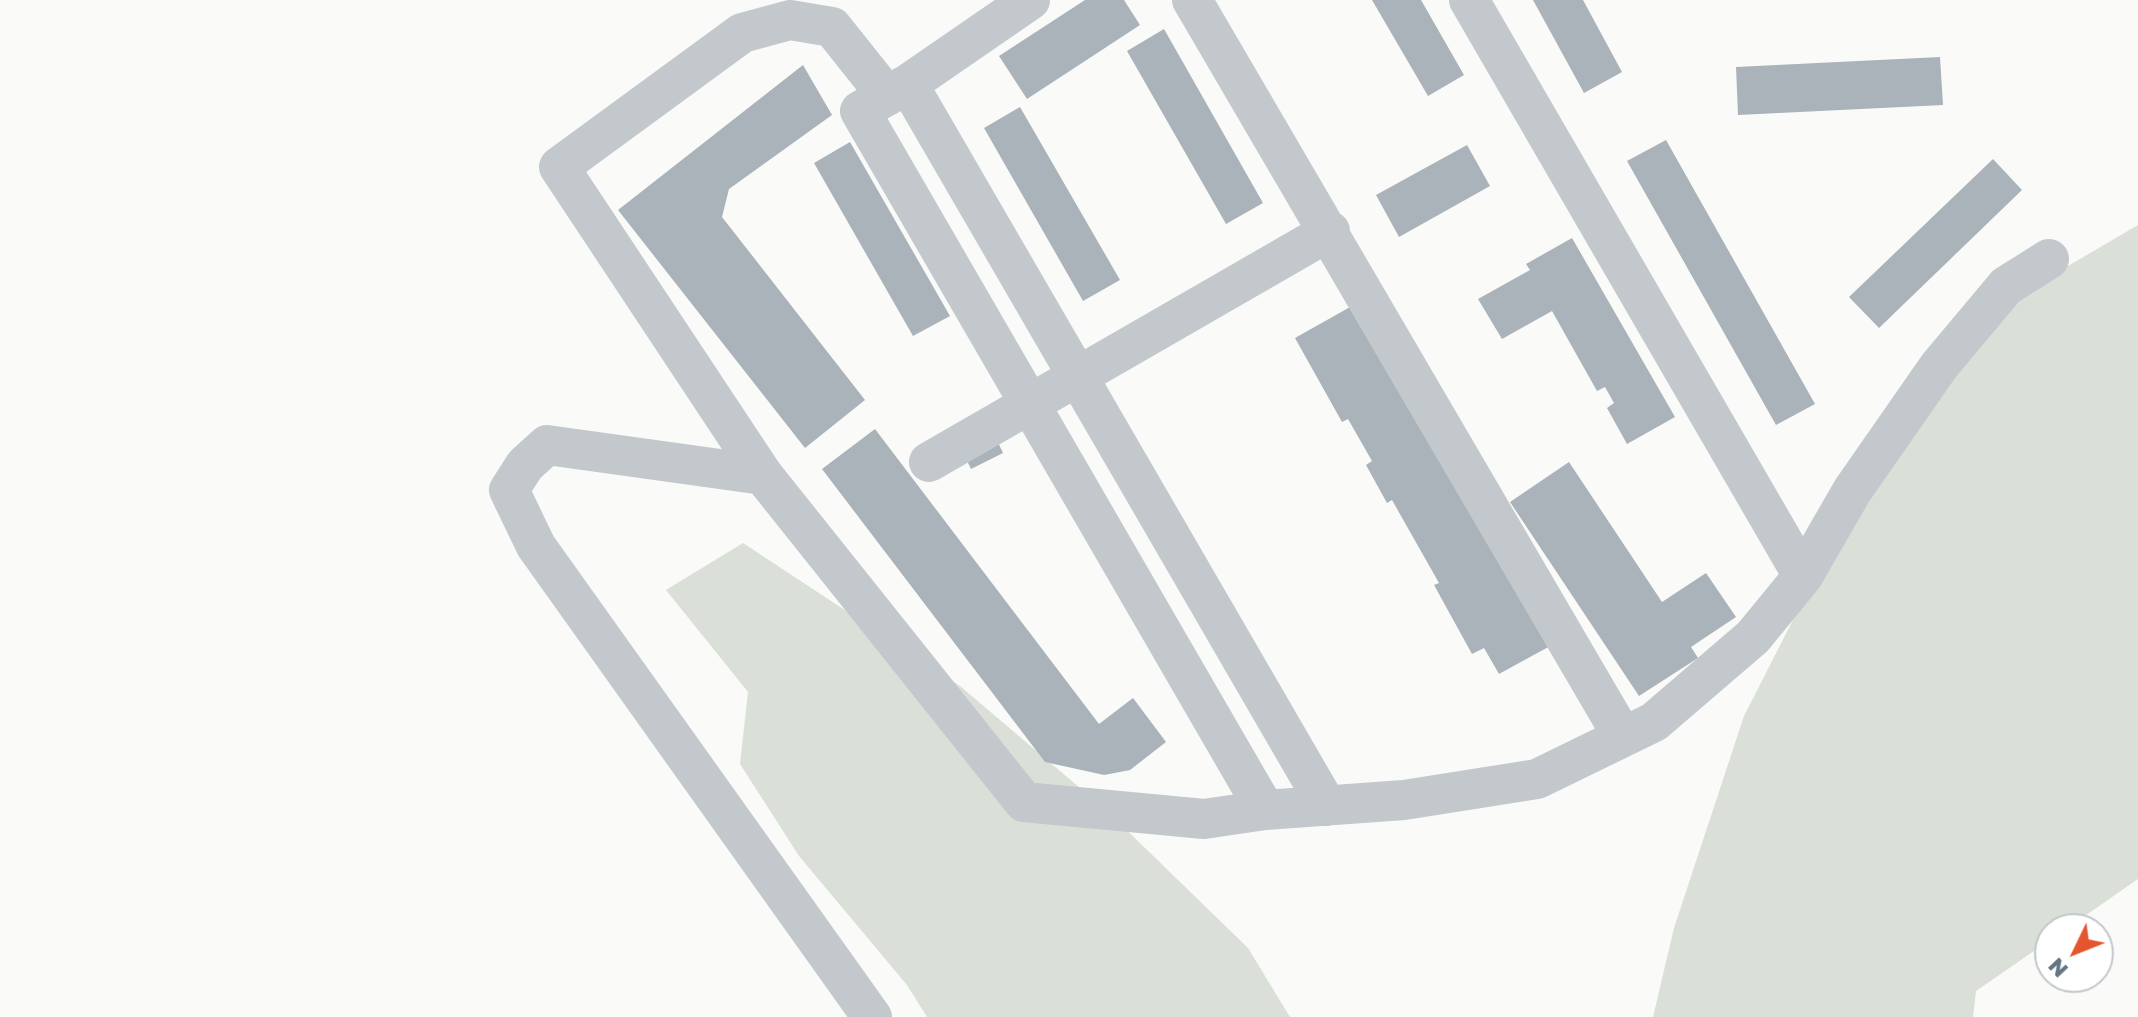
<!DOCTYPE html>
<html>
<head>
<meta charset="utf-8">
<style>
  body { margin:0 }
  #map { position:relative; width:2138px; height:1017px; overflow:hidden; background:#fafaf8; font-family:"Golos Text",sans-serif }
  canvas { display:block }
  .north { position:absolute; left:2034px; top:913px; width:80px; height:80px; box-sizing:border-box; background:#fff; border:2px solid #c1c8cd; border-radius:50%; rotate:227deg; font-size:22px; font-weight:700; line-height:32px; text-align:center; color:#657683 }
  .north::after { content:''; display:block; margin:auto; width:28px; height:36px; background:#e4572e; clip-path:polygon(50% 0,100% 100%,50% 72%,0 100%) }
</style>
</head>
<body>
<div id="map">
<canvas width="2138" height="1017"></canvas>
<div class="north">N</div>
</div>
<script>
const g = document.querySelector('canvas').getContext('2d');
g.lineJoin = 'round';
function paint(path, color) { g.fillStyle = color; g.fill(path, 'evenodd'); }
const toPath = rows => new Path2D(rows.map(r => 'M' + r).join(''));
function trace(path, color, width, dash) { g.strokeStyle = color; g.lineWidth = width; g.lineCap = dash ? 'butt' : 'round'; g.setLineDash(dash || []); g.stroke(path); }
const green = toPath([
  [2138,225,2138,879,2066,929,2050,929,2050,940,1976,991,1973,1017,1653,1017,1674,928,1744,716,1843,522,2015,297],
  [743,543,960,686,1107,811,1248,948,1290,1017,927,1017,907,985,799,856,740,764,748,692,666,590]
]);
const building = toPath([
  [1085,0,1124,0,1140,25,1027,99,999,56],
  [1372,0,1421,0,1464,75,1428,96],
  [1533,0,1583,0,1622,72,1584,93],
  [1164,29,1263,203,1226,224,1127,51],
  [1940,57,1943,105,1738,115,1736,67],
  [803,65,832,115,729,189,722,217,865,400,805,448,618,210],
  [1020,107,1120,280,1083,301,984,128],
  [1666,140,1815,404,1776,425,1627,161],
  [850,142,950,316,913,336,814,163],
  [1467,145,1490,186,1399,237,1376,195],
  [1993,159,2022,190,1879,328,1849,297],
  [1572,238,1675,417,1627,444,1607,408,1614,403,1605,387,1597,391,1552,311,1502,339,1478,299,1530,270,1526,264],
  [1359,302,1552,645,1499,674,1484,648,1472,654,1434,585,1439,583,1392,500,1387,503,1366,465,1372,461,1348,419,1342,422,1295,338],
  [875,429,1099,724,1133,698,1166,742,1130,770,1104,775,1045,762,822,469],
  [992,430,1003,453,971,469,960,446],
  [1569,462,1662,602,1706,573,1736,617,1691,647,1698,658,1639,696,1510,502]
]);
const minor = toPath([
  [1030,0,908,84,860,111,1265,810],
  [1192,0,1623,737],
  [1469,0,1803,576],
  [908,84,1327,806],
  [887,96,832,27,790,20,742,33,559,167,763,475,1024,802,1204,819,1265,810,1404,800,1537,779,1654,722,1753,637,1803,576,1852,491,1939,366,2006,286,2049,259],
  [929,462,1330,231],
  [763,475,547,445,525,465,509,490,536,546,872,1017]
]);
paint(green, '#dadfd7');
paint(building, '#aab3b9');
trace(minor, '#c3c8cc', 40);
</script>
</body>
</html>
